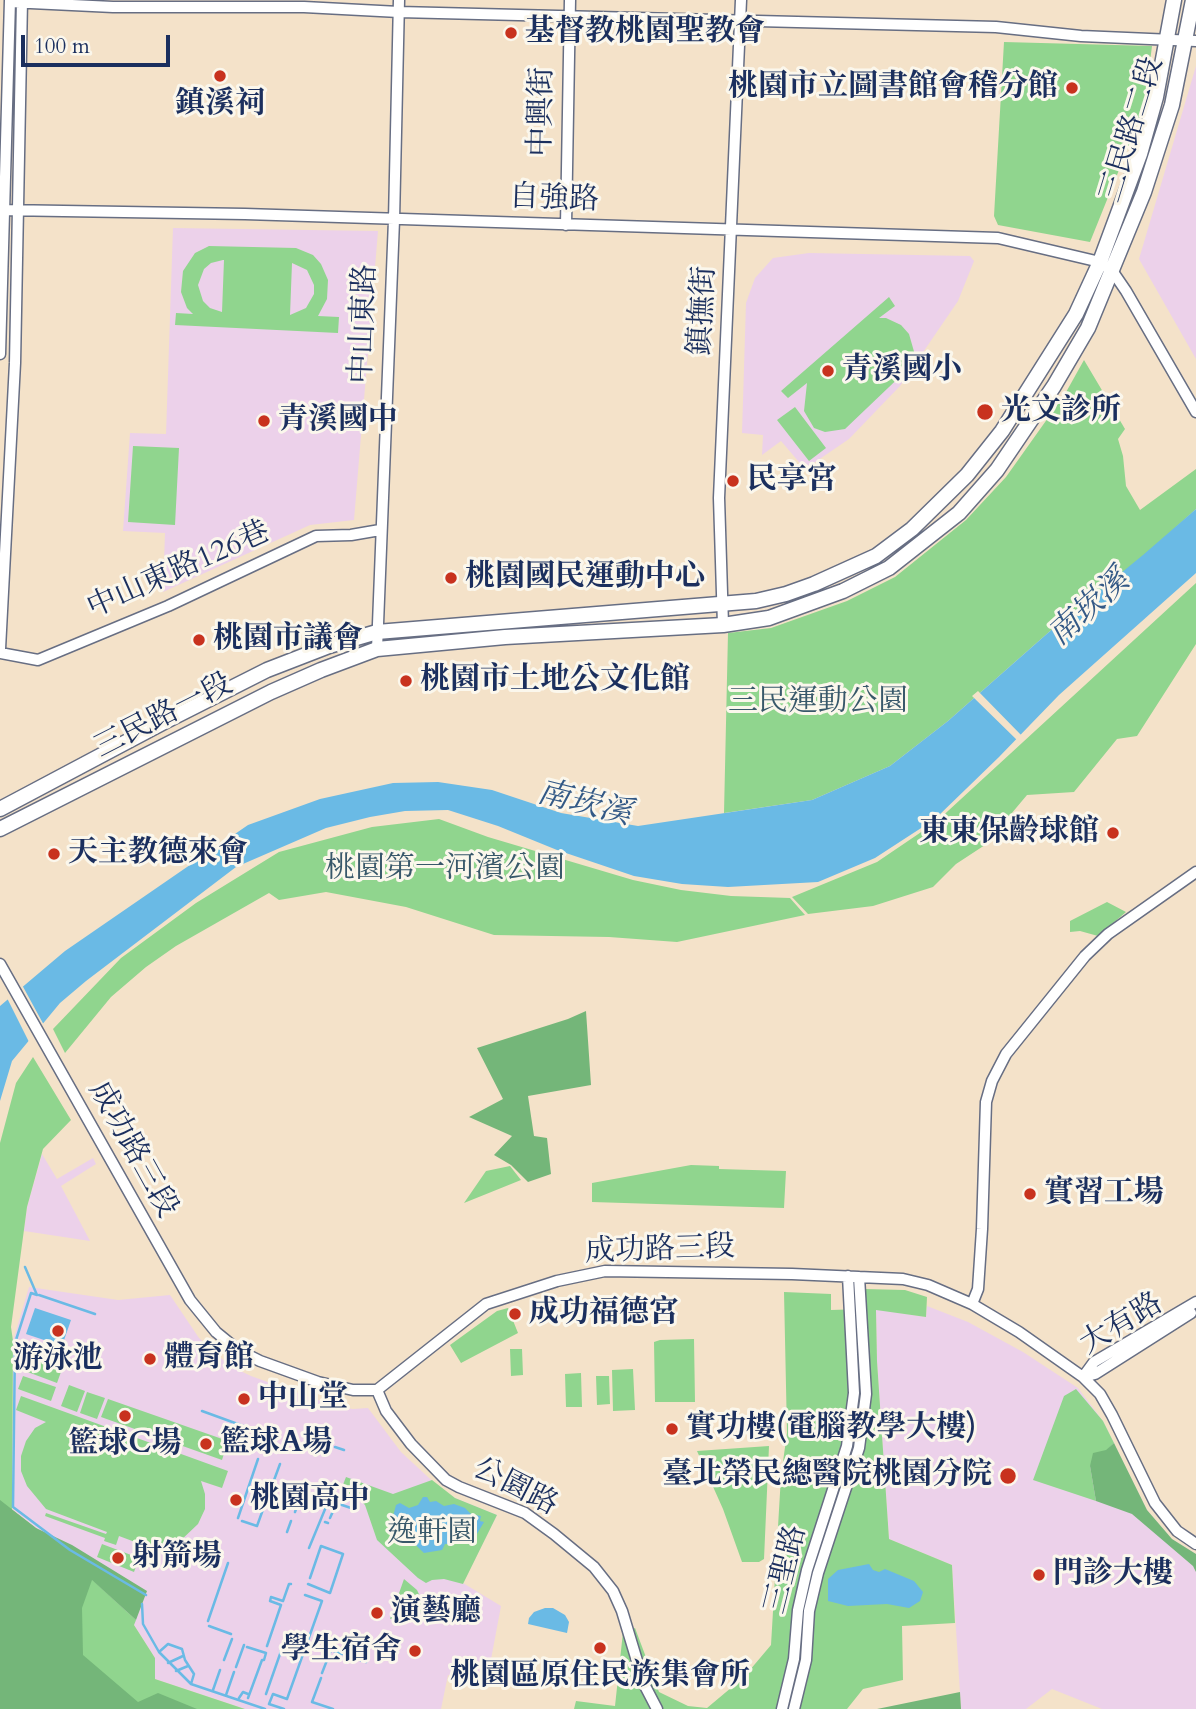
<!DOCTYPE html>
<html>
<head>
<meta charset="utf-8">
<style>
  body { margin:0 }
  #map { position:relative; width:1196px; height:1709px; overflow:hidden; background:#f4e2c9; font-family:Cardo,serif }
  canvas { display:block }
  .scale { position:absolute; left:21px; top:35px; width:149px; height:32px; box-sizing:border-box; border:4px solid #1b2f5e; border-top:0; padding-left:9px; font-size:21px; line-height:24px; white-space:nowrap; color:#1b2f5e; -webkit-text-stroke:5px #fbf7ec; paint-order:stroke }
</style>
</head>
<body>
<div id="map">
<canvas width="1196" height="1709"></canvas>
<div class="scale">100 m</div>
</div>
<script>
const g = document.querySelector('canvas').getContext('2d');
g.lineJoin = 'round';
function paint(path, color) { g.fillStyle = color; g.fill(path, 'evenodd'); }
const toPath = rows => new Path2D(rows.map(r => 'M' + r).join(''));
function trace(path, color, width, dash) { g.strokeStyle = color; g.lineWidth = width; g.lineCap = dash ? 'butt' : 'round'; g.setLineDash(dash || []); g.stroke(path); }
function write(font, color, halo, rows, align = 'center') {
  g.font = font + ' Cardo,"Noto Serif TC",serif'; g.lineWidth = 6; g.setLineDash([]); g.textBaseline = 'middle'; g.strokeStyle = halo; g.fillStyle = color; for (const [text, x, y, turn = 0] of rows) {
    g.save(); g.translate(x, y); g.rotate((+turn || 0) * Math.PI / 180); g.textAlign = isNaN(turn) ? turn : align; if (halo) g.strokeText(text, 0, 0); g.fillText(text, 0, 0); g.restore();
  }
}
const built = toPath([
  [1196,66,1196,359,1139,259],
  [173,228,378,231,354,520,310,525,163,592,165,533,123,531,130,433,166,434],
  [809,253,970,256,974,261,958,301,900,386,849,439,805,469,781,441,762,455,763,435,742,433,746,303,755,278,773,258],
  [42,1154,57,1179,93,1158,96,1164,61,1186,90,1241,24,1231,27,1207],
  [29,1287,118,1300,170,1295,199,1338,230,1366,251,1376,335,1406,353,1409,368,1408,401,1452,442,1490,455,1498,497,1515,463,1583,501,1606,489,1670,474,1682,448,1675,441,1709,245,1709,155,1679,155,1658,134,1625,66,1552,13,1510,13,1341],
  [927,1306,968,1322,1023,1352,1078,1388,1103,1421,1147,1510,1172,1539,1196,1554,1196,1709,1102,1709,1052,1689,1026,1709,961,1709,952,1565,889,1539,877,1361,876,1309,926,1317]
]);
const green = toPath([
  [1004,42,1152,46,1144,108,1090,242,998,225,994,216],
  [209,246,296,248,313,255,321,264,328,280,327,299,318,316,339,317,338,333,175,325,176,313,193,314,187,308,181,292,183,271,195,253],
  [223,260,224,260,222,312,210,308,203,301,198,285,204,269,211,263],
  [292,263,307,270,314,285,314,294,306,308,290,315],
  [889,297,895,306,879,318,886,318,901,325,909,334,915,355,910,367,845,429,825,432,814,428,804,411,807,383,788,398,781,391],
  [1084,360,1125,429,1118,439,1123,456,1126,486,1140,510,1196,469,1196,509,1144,556,1049,632,948,721,890,766,812,800,724,813,728,633,771,628,847,601,895,577,966,520,1006,477,1065,394],
  [795,407,826,448,809,461,777,420],
  [133,446,179,448,175,525,128,522],
  [1196,583,1196,644,1137,736,1117,739,1074,792,1027,795,985,845,956,864,933,887,873,906,808,914,792,897,877,862,936,822],
  [439,819,488,837,633,880,681,890,731,896,790,898,805,915,677,942,609,937,494,935,406,907,326,892,279,900,269,893,176,946,146,967,111,997,65,1053,53,1029,121,958,196,903,279,852,372,827],
  [1107,902,1126,912,1098,936,1080,931,1070,932,1070,921],
  [33,1057,71,1120,43,1149,27,1207,11,1327,13,1341,12,1510,36,1528,136,1620,134,1625,155,1658,155,1679,245,1709,0,1709,0,1143,16,1083],
  [691,1165,719,1166,719,1169,786,1171,784,1208,592,1202,592,1183],
  [510,1166,521,1180,464,1203,486,1171],
  [864,1289,905,1290,927,1297,926,1317,876,1310,877,1361,889,1539,952,1565,955,1623,902,1626,903,1680,863,1689,847,1709,574,1709,576,1701,615,1706,623,1632,635,1628,659,1692,688,1706,707,1708,744,1677,771,1645,781,1476,787,1433,784,1292,831,1294,831,1310,862,1309],
  [508,1308,518,1333,461,1363,450,1345,497,1311],
  [694,1339,695,1402,655,1402,654,1342,660,1340],
  [510,1349,522,1349,523,1375,511,1376],
  [30,1357,62,1369,57,1383,25,1371],
  [633,1369,635,1410,613,1411,612,1370],
  [581,1373,582,1407,566,1407,565,1374],
  [23,1376,56,1387,51,1401,18,1389],
  [596,1376,609,1376,610,1404,597,1405],
  [69,1385,85,1391,77,1412,61,1406],
  [1076,1389,1103,1421,1114,1443,1090,1466,1096,1501,1033,1480,1064,1396],
  [87,1392,105,1398,97,1419,80,1413],
  [21,1396,228,1471,222,1488,201,1481,205,1494,205,1509,198,1524,178,1543,169,1546,143,1545,119,1536,116,1545,104,1541,105,1538,45,1516,46,1513,106,1534,107,1532,46,1509,27,1486,21,1471,21,1456,26,1441,35,1428,46,1422,16,1410],
  [108,1399,228,1441,222,1460,101,1417],
  [769,1446,764,1559,759,1562,742,1562,723,1509,697,1451],
  [346,1477,393,1494,432,1480,455,1498,497,1515,463,1584,444,1579,432,1580,426,1583,418,1578,377,1540,365,1505,358,1498,340,1492],
  [102,1544,139,1558,134,1572,97,1557],
  [404,1579,417,1590,427,1611,390,1619]
]);
const forest = toPath([
  [586,1011,591,1085,528,1096,534,1136,547,1138,551,1174,528,1182,511,1165,494,1155,512,1136,469,1117,503,1099,477,1048,568,1019],
  [1114,1443,1147,1510,1172,1539,1196,1554,1196,1572,1193,1566,1132,1514,1096,1501,1090,1466,1093,1453,1106,1450],
  [0,1500,36,1528,72,1545,147,1591,136,1620,92,1580,82,1608,83,1655,138,1702,158,1693,197,1709,0,1709],
  [960,1692,961,1709,877,1709]
]);
const water = toPath([
  [1196,509,1196,573,1059,695,999,757,935,819,875,858,818,882,728,887,682,884,634,876,557,850,498,826,448,810,405,811,370,817,326,828,236,867,86,981,60,1003,12,1061,0,1101,0,1006,65,951,248,825,320,799,393,783,438,782,492,790,561,813,638,826,812,800,890,766,948,721,1049,632,1143,555],
  [35,1308,71,1320,62,1346,26,1334],
  [423,1497,427,1497,430,1502,436,1501,444,1506,454,1504,465,1508,471,1514,481,1516,480,1521,484,1522,471,1544,459,1538,454,1544,445,1544,442,1550,424,1553,398,1528,392,1520,396,1505,400,1503,409,1508,418,1505],
  [869,1564,873,1570,879,1572,885,1569,914,1581,923,1592,920,1601,909,1608,887,1604,848,1606,828,1601,828,1579,838,1570],
  [545,1608,553,1608,565,1615,569,1622,567,1633,528,1624,529,1618,534,1612]
]);
const pier = toPath([
  [978,691,1023,737,1019,742,972,696],
  [21,983,45,1027,30,1044,6,996]
]);
const stream = toPath([
  [25,1267,37,1295,31,1293,15,1343,13,1507,70,1550,146,1595],
  [39,1295,95,1314],
  [16,1343,26,1347],
  [202,1411,246,1427],
  [250,1428,268,1434],
  [335,1447,344,1450],
  [270,1491,280,1464],
  [336,1503,354,1509],
  [295,1512,299,1500],
  [238,1518,258,1459],
  [330,1518,334,1509],
  [242,1521,257,1526,269,1493],
  [325,1522,328,1523],
  [287,1532,291,1521],
  [309,1548,328,1502,310,1495],
  [308,1584,330,1593,343,1554,321,1546,310,1578],
  [142,1604,143,1624,159,1652,191,1684,265,1709],
  [208,1621,228,1563],
  [209,1626,231,1634],
  [267,1646,281,1605,270,1601,271,1597,283,1601,289,1584,291,1584],
  [247,1647,266,1653,264,1660,262,1660,248,1698],
  [159,1652,168,1644,182,1649,185,1660,194,1674,191,1684],
  [224,1660,232,1639],
  [168,1663,183,1656],
  [236,1667,244,1645],
  [176,1671,188,1666],
  [322,1673,331,1650,366,1662],
  [321,1678,312,1702,333,1709],
  [213,1690,220,1670],
  [266,1694,286,1637],
  [226,1695,234,1672],
  [239,1698,243,1692,248,1694],
  [284,1709,269,1704,273,1694,287,1699,322,1601,305,1595]
]);
const minor = toPath([
  [10,2,113,7,304,7,399,12,996,27,1081,36,1196,41],
  [3,210,245,214,998,238,1100,262,1113,272,1126,291,1196,412],
  [566,225,570,0],
  [0,354,10,0],
  [723,625,719,498,741,0],
  [0,649,15,363,22,0],
  [377,649,394,220,399,0],
  [0,653,38,660,168,606,316,536,351,535,380,530],
  [0,964,190,1300,216,1332,238,1350,260,1361,318,1382,353,1390,377,1390,486,1304,557,1281,605,1271,792,1274,903,1279,928,1285,972,1304,1019,1332,1083,1377,1100,1394,1112,1415,1155,1503,1177,1531,1196,1544],
  [972,1304,978,1289,982,1229,986,1102,992,1081,1006,1054,1085,956,1108,934,1196,872],
  [1083,1377,1094,1362,1196,1302],
  [1083,1377,1095,1374,1191,1313],
  [377,1390,386,1411,411,1444,446,1480,459,1487,525,1513,554,1534,594,1567,613,1591,622,1611,644,1684,657,1709],
  [782,1709,794,1659,798,1610,807,1570,847,1446,854,1393,848,1276],
  [794,1709,806,1660,809,1611,818,1573,859,1448,866,1394,859,1277]
]);
const major = toPath([
  [0,809,164,722,267,670,329,646,377,632,756,601,786,594,814,584,876,556,912,529,967,475,1002,431,1076,314,1100,262,1140,154,1156,97,1174,0],
  [0,829,271,692,321,670,377,649,505,637,723,625,769,618,843,591,889,568,959,513,997,470,1054,386,1088,328,1144,192,1172,105,1193,0]
]);
const markers = [
  [511,33,7,"#c8321e"],
  [220,76,7,"#c8321e"],
  [1072,88,7,"#c8321e"],
  [828,371,7,"#c8321e"],
  [985,412,9,"#c8321e"],
  [264,421,7,"#c8321e"],
  [733,481,7,"#c8321e"],
  [451,578,7,"#c8321e"],
  [199,640,7,"#c8321e"],
  [406,681,7,"#c8321e"],
  [1113,833,7,"#c8321e"],
  [54,854,7,"#c8321e"],
  [1030,1194,7,"#c8321e"],
  [515,1314,7,"#c8321e"],
  [58,1331,7,"#c8321e"],
  [150,1359,7,"#c8321e"],
  [244,1399,7,"#c8321e"],
  [125,1416,7,"#c8321e"],
  [672,1429,7,"#c8321e"],
  [206,1444,7,"#c8321e"],
  [1008,1476,9,"#c8321e"],
  [236,1500,7,"#c8321e"],
  [118,1558,7,"#c8321e"],
  [1039,1575,7,"#c8321e"],
  [377,1613,7,"#c8321e"],
  [600,1648,7,"#c8321e"],
  [415,1651,7,"#c8321e"]
];
const poiNames = [
  ["基督教桃園聖教會",525,33],
  ["桃園市立圖書館會稽分館",1058,88,"right"],
  ["鎮溪祠",220,105,"center"],
  ["青溪國小",842,371],
  ["光文診所",1001,412],
  ["青溪國中",278,421],
  ["民享宮",747,481],
  ["桃園國民運動中心",465,578],
  ["桃園市議會",213,640],
  ["桃園市土地公文化館",420,681],
  ["東東保齡球館",1099,833,"right"],
  ["天主教德來會",68,854],
  ["實習工場",1044,1194],
  ["成功福德宮",529,1314],
  ["體育館",164,1359],
  ["游泳池",58,1360,"center"],
  ["中山堂",258,1399],
  ["實功樓(電腦教學大樓)",686,1429],
  ["籃球A場",220,1444],
  ["籃球C場",125,1445,"center"],
  ["臺北榮民總醫院桃園分院",992,1476,"right"],
  ["桃園高中",250,1500],
  ["射箭場",132,1558],
  ["門診大樓",1053,1575],
  ["演藝廳",391,1613],
  ["學生宿舍",401,1651,"right"],
  ["桃園區原住民族集會所",600,1677,"center"]
];
const streetNames = [
  ["中興街",543,112,-89],
  ["三民路二段",1133,130,-73],
  ["自強路",554,200,2],
  ["鎮撫街",704,311,-87],
  ["中山東路",365,324,-88],
  ["中山東路126巷",179,571,-24],
  ["三民路一段",164,717,-27],
  ["成功路三段",132,1150,61],
  ["成功路三段",660,1251,-2],
  ["大有路",1122,1325,-31],
  ["公園路",515,1488,27],
  ["三聖路",787,1570,-76]
];
const parkNames = [
  ["三民運動公園",818,703],
  ["桃園第一河濱公園",445,870],
  ["逸軒園",432,1534]
];
const waterNames = [
  ["南崁溪",1090,609,-42],
  ["南崁溪",584,805,14]
];
paint(built, '#ecd1ea');
paint(green, '#90d58e');
paint(forest, '#74b679');
paint(water, '#6abae5');
paint(pier, '#f4e2c9');
trace(stream, '#6abae5', 2.5);
trace(minor, '#676e83', 13);
trace(major, '#676e83', 17);
trace(minor, '#fff', 10);
trace(major, '#fff', 14);
for (const [x, y, r, color] of markers) { const dot = new Path2D(); dot.arc(x, y, r, 0, 2 * Math.PI); g.fillStyle = color; g.fill(dot); trace(dot, '#fbf7ec', 2.5); }
write('bold 30px', '#1b2f5e', '#fbf7ec', poiNames, 'left');
write('30px', '#1b2f5e', '#fbf7ec', streetNames);
write('30px', '#38586a', '#fbf7ec', parkNames);
write('italic 32px', '#335986', '#fbf7ec', waterNames);
</script>
</body>
</html>
